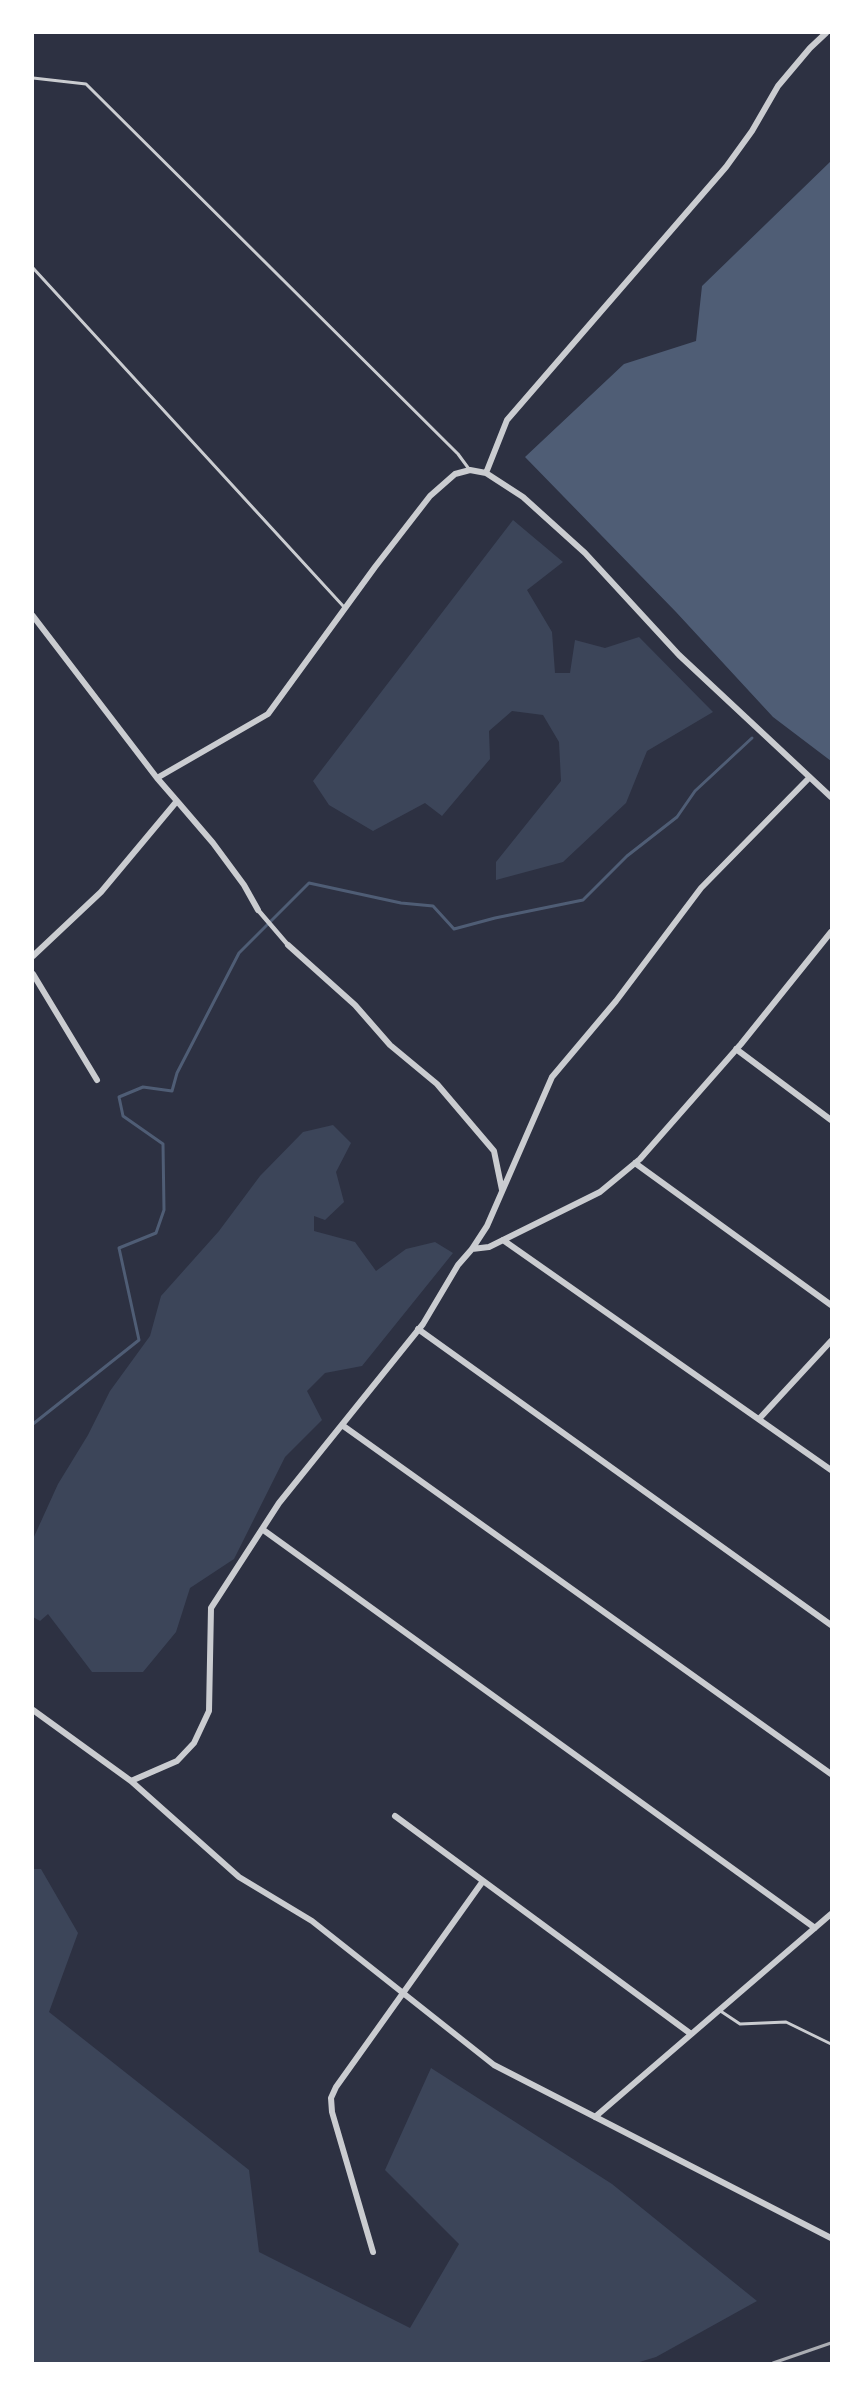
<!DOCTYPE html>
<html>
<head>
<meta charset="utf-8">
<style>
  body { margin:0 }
  #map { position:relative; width:864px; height:2396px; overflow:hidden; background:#2d3142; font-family:"Source Serif 4",serif }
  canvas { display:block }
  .frame { position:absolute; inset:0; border:34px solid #fff; pointer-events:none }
</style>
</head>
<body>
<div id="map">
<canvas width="864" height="2396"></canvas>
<div class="frame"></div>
</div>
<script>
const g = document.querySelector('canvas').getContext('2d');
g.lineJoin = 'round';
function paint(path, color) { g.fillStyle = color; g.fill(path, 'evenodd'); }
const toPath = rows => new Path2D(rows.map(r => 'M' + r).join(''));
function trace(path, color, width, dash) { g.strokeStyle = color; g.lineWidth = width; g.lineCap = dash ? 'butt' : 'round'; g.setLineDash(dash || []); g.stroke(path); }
const green = toPath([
  [513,520,563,562,527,590,552,632,555,673,570,673,575,640,605,648,639,637,713,712,647,751,626,803,563,862,496,880,496,862,561,781,559,742,543,715,512,711,489,731,490,759,442,816,425,803,373,831,329,805,313,781],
  [333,1125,351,1143,336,1172,344,1202,325,1220,314,1216,314,1231,355,1242,376,1271,406,1249,435,1242,453,1253,362,1366,325,1373,307,1391,322,1420,285,1457,234,1559,190,1588,176,1632,143,1672,92,1672,48,1614,40,1621,33,1617,33,1539,58,1484,88,1435,110,1391,150,1336,161,1296,219,1231,260,1176,303,1132],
  [33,1869,41,1869,78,1933,49,2012,249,2170,259,2252,410,2328,459,2244,385,2170,431,2068,612,2184,757,2301,656,2357,636,2363,33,2363]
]);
const water = toPath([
  [831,161,831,761,773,717,676,612,525,457,624,364,696,341,702,286]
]);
const stream = toPath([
  [33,1424,139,1340,119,1248,156,1233,164,1210,163,1144,123,1116,119,1097,143,1087,172,1091,177,1073,239,953,309,883,401,903,433,906,454,929,495,918,583,900,627,856,677,817,695,791,752,738]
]);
const service = toPath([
  [33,78,86,84,458,454,469,469],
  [33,268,344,607],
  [719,2010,740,2024,786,2022,831,2044]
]);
const pedestrian = toPath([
  [258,910,288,945]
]);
const minor = toPath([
  [486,473,507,420,726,167,752,131,778,86,810,48,826,33],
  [33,616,157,778,177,801,101,892,33,956],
  [157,778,268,714,375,567,430,496,455,474,470,470,486,473,523,497,585,553,679,655,831,797],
  [177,801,213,843,244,885,258,910],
  [288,945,355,1005,390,1045,437,1084,494,1151,502,1190],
  [33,974,97,1080],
  [736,1049,831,1120],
  [635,1163,831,1305],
  [503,1240,831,1470],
  [472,1249,489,1247,600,1192,640,1159,741,1044,831,932],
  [418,1329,831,1625],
  [759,1419,831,1341],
  [342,1425,831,1774],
  [262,1529,815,1928],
  [33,1710,131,1781,239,1877,312,1921,494,2065,831,2238],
  [131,1781,177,1761,194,1743,209,1711,211,1608,279,1503,423,1324,458,1265,472,1249,487,1226,552,1077,616,1001,701,888,809,778],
  [395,1816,691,2034],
  [595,2117,831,1914],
  [373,2252,332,2112,331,2098,336,2087,483,1881]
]);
const rail = toPath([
  [773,2363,831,2343]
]);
paint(green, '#3c4559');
paint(water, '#4f5d75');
trace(stream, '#4f5d75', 3);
trace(service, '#caccd0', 3);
trace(pedestrian, '#caccd0', 4.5);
trace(minor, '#caccd0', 6);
trace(rail, '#abadb3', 3);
</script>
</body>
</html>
